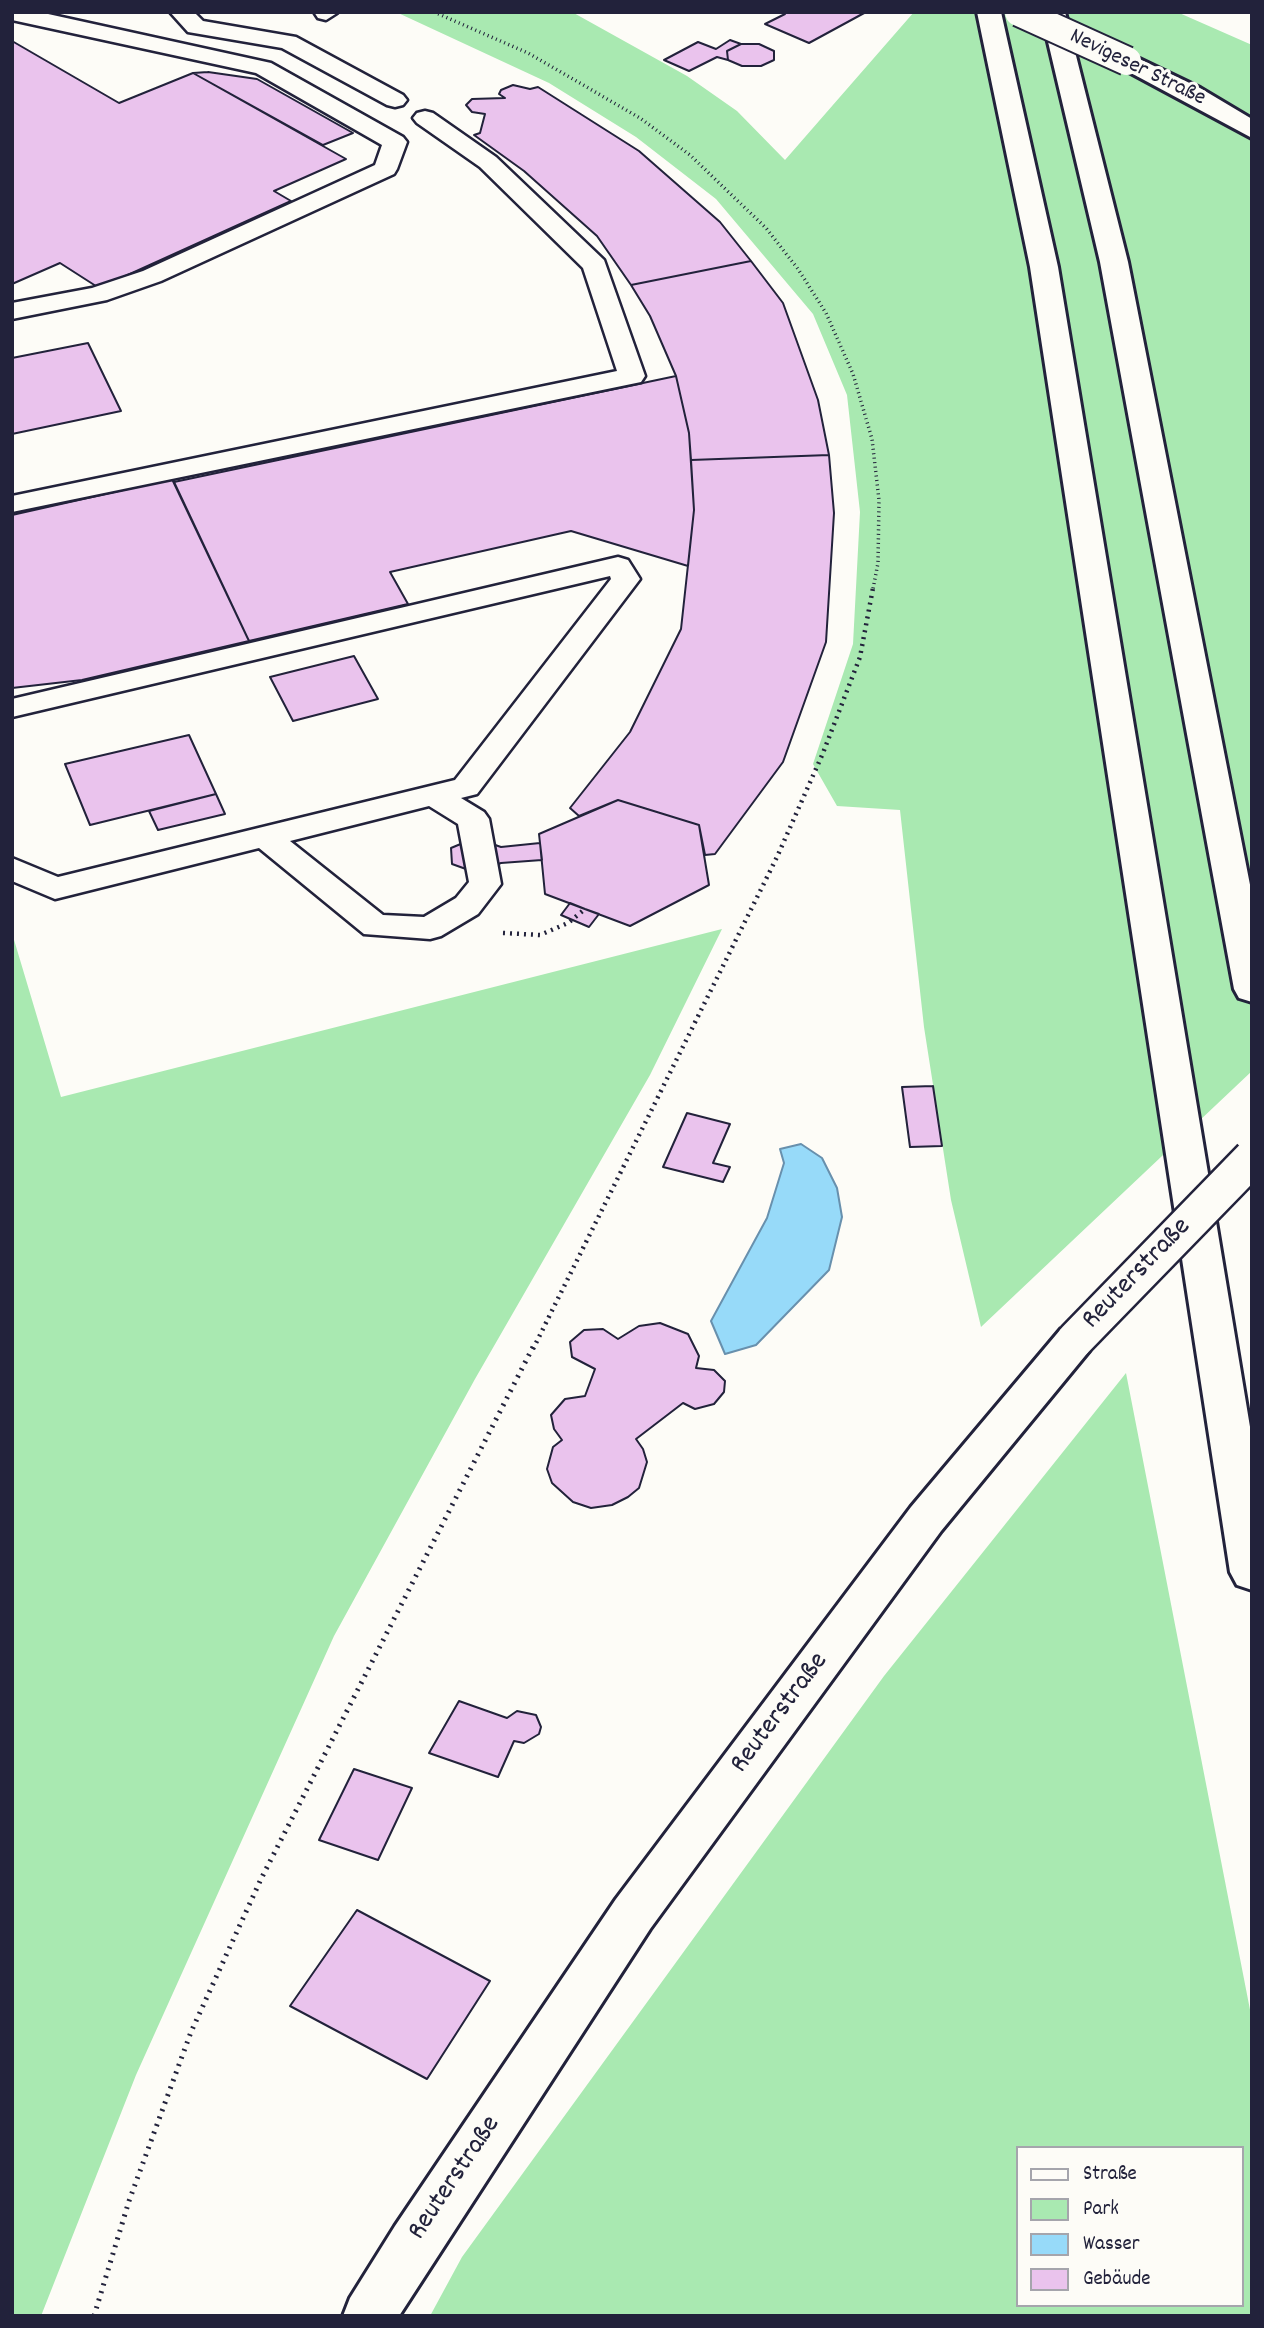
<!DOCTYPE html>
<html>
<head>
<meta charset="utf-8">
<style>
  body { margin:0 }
  #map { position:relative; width:1264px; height:2328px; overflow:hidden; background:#fdfcf7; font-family:Dekko,sans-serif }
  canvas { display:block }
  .frame { position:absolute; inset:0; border:14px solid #22223b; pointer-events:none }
  .legend { position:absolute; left:1016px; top:2146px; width:228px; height:161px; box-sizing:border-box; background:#fdfcf7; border:2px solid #a5a5ac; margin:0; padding:9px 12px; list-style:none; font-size:21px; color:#22223b }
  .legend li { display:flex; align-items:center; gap:14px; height:35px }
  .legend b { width:35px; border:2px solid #a5a5ac }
</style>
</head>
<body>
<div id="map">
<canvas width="1264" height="2328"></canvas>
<div class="frame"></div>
<ul class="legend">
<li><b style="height:9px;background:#fdfcf7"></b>Straße</li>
<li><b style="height:19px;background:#a9e9b1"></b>Park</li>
<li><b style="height:19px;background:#97daf9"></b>Wasser</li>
<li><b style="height:19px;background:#eac3ed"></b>Gebäude</li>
</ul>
</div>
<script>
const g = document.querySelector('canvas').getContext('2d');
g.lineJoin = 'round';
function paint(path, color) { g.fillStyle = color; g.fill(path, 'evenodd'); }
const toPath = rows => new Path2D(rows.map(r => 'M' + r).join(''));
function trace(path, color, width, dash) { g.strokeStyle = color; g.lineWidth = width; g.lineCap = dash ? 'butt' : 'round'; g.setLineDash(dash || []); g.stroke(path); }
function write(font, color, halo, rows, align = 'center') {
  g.font = font + ' Dekko,sans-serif'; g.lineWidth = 6; g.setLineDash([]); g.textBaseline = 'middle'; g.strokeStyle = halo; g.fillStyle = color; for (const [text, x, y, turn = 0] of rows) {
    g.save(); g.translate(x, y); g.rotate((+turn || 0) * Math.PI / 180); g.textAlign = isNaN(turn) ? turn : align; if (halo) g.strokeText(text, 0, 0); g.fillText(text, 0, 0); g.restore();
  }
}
const green = toPath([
  [396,12,572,12,687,76,737,111,785,160,914,12,1177,12,1252,45,1252,1071,981,1327,951,1200,924,1027,900,810,837,806,813,764,853,644,860,512,847,395,813,314,716,199,636,137,549,83],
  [722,929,650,1075,475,1379,334,1636,136,2075,41,2316,12,2316,12,933,61,1097],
  [1126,1373,1252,2020,1252,2316,430,2316,462,2257,884,1676],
  [1017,2148,1241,2148,1241,2305,1017,2305]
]);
const water = toPath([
  [801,1144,822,1158,837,1188,842,1217,829,1270,756,1345,725,1354,711,1321,767,1218,784,1163,780,1149,801,1144]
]);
const building = toPath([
  [780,12,866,12,809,43,765,24,785,14,780,12],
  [730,40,741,44,727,51,728,60,717,57,689,71,664,60,698,42,716,49,730,40],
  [12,41,119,103,193,73,346,159,274,191,291,201,99,288,60,263,12,284,12,41],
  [741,44,759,44,774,51,774,60,761,66,742,66,728,60,727,51,741,44],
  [208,72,257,79,353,133,323,145,193,73,208,72],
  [513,85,530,89,538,87,639,151,720,222,751,261,631,285,597,236,524,171,474,135,480,133,485,114,472,112,466,105,472,99,505,98,499,94,501,90,513,85],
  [751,261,783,303,818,400,829,455,691,460,689,433,676,376,650,316,631,285,751,261],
  [88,343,121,411,12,434,12,358,88,343],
  [676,376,689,433,694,510,688,566,571,531,390,572,408,604,249,641,174,482,676,376],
  [829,455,834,513,826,642,783,762,715,854,705,855,699,825,618,800,579,816,570,808,630,732,681,629,694,510,691,460,829,455],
  [172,479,249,641,82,680,12,688,12,515,172,479],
  [354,656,378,699,293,721,270,677,354,656],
  [189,735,216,794,90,825,65,764,189,735],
  [216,794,225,814,158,830,149,811,216,794],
  [618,800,699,825,709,885,630,926,545,894,540,843,539,834,618,800],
  [475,838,501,847,540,843,542,860,501,863,477,873,452,864,451,848,475,838],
  [570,903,585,909,599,914,589,927,561,915,570,903],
  [933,1086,942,1146,910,1147,902,1087,933,1086],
  [687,1113,730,1124,713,1163,730,1167,723,1182,663,1167,687,1113],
  [660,1323,688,1334,699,1356,696,1368,714,1370,725,1381,724,1392,714,1404,695,1409,683,1403,636,1439,643,1449,647,1462,639,1488,628,1497,612,1505,591,1508,573,1502,552,1483,547,1469,553,1447,562,1440,554,1429,551,1415,565,1399,585,1396,595,1369,572,1357,570,1342,584,1330,603,1329,618,1339,639,1326,660,1323],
  [459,1701,507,1718,517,1711,536,1715,541,1727,539,1734,524,1743,514,1741,498,1777,429,1753,459,1701],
  [354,1769,412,1788,378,1860,319,1840,354,1769],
  [357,1910,490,1981,427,2079,290,2006,357,1910]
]);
const pathFar2 = toPath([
  [434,12,528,53,640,118,690,155,766,228,798,269,826,313,853,374,872,439,879,500,878,563,873,589]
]);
const pathFar1 = toPath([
  [503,933,540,935,568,923,585,909],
  [533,1349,777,857,823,753,860,657,873,588]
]);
const path = toPath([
  [94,2316,129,2201,191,2032,261,1879,533,1347]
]);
const lane = toPath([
  [12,12,39,12,271,63,403,137,407,142,397,169,394,174,161,281,107,300,12,319,12,303,92,288,143,271,375,165,382,145,256,73,12,20,12,12],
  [170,12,194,12,203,21,296,37,403,95,407,100,403,105,395,107,387,105,282,48,188,32,170,12],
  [314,12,337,12,337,13,326,20,318,18,314,12],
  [425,111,433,113,496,157,604,260,645,376,641,382,12,512,12,496,617,371,583,268,480,167,417,123,413,118,417,113,425,111],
  [618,557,628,560,640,579,477,794,461,798,484,812,489,819,501,884,478,914,441,936,430,939,364,934,259,848,55,899,12,881,12,858,58,877,455,780,611,579,610,576,12,717,12,699,618,557],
  [429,806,458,824,469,882,456,898,424,917,383,915,290,841,429,806]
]);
const secondary = toPath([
  [1127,53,1200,88,1252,119,1252,138,1118,66,1114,61,1118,56,1127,53],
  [1075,1324,1089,1329,1095,1340,1089,1351,941,1531,650,1929,399,2316,343,2316,350,2298,395,2226,616,1899,911,1507,1061,1329,1075,1324]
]);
const highway = toPath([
  [977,12,1001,12,1058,267,1252,1439,1252,1590,1237,1585,1230,1572,1030,267,977,12],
  [1041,12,1065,12,1128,262,1252,895,1252,1002,1239,998,1234,989,1100,262,1041,12]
]);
const secondaryBridgeFar1 = toPath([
  [1019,12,1127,61]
]);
const secondaryBridge = toPath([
  [1075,1340,1252,1158]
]);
const farStreetnames = [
  ["Nevigeser Straße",1137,69,26]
];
const streetNames = [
  ["Reuterstraße",1138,1275,-46],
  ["Reuterstraße",781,1714,-53],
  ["Reuterstraße",456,2179,-56]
];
paint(green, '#a9e9b1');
paint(water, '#97daf9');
trace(water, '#6890ad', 2);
paint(building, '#eac3ed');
trace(building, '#22223b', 2);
trace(lane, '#22223b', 5);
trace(secondary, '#22223b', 6);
trace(highway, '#22223b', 6);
trace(pathFar2, '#22223b', 3.5, [1, 3.5]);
trace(pathFar1, '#22223b', 4.5, [2, 5]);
trace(path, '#22223b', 5, [2, 6]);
paint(lane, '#fdfcf7');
paint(secondary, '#fdfcf7');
paint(highway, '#fdfcf7');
trace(secondaryBridgeFar1, '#22223b', 32, []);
trace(secondaryBridge, '#22223b', 41, []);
trace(secondaryBridgeFar1, '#fdfcf7', 28);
trace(secondaryBridge, '#fdfcf7', 36);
write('23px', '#22223b', '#fdfcf7', farStreetnames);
write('28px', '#22223b', '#fdfcf7', streetNames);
</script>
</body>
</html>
